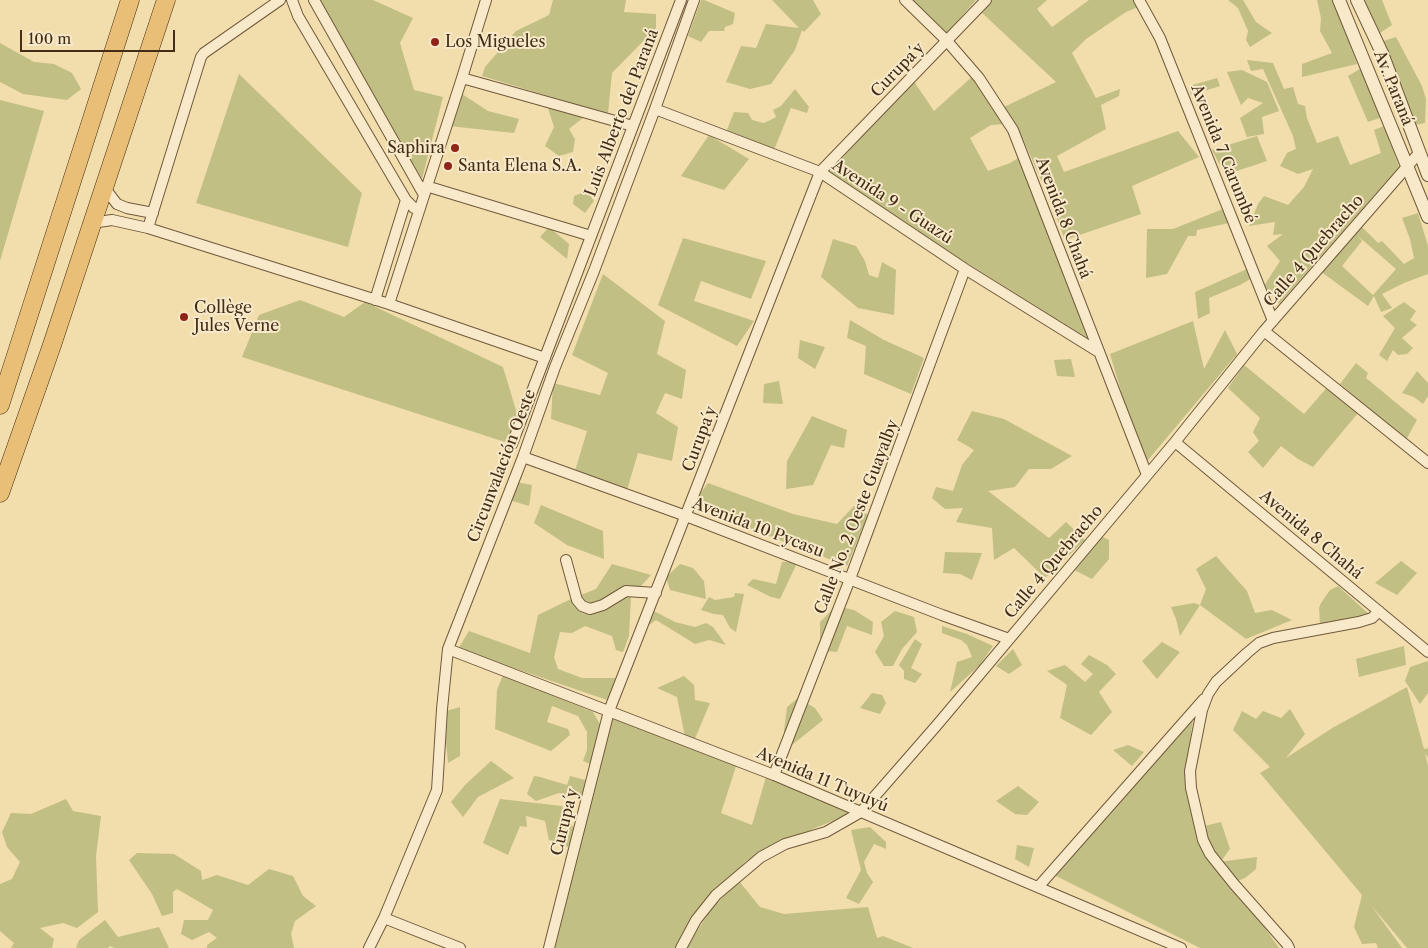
<!DOCTYPE html>
<html>
<head>
<meta charset="utf-8">
<style>
  body { margin:0 }
  #map { position:relative; width:1428px; height:948px; overflow:hidden; background:#f2ddac; font-family:"Libre Caslon Text",serif }
  canvas { display:block }
  .scale { position:absolute; left:20px; top:30px; width:155px; height:22px; box-sizing:border-box; border:2px solid #442d17; border-top:0; padding-left:6px; font-size:15px; line-height:18px; white-space:nowrap; color:#442d17; -webkit-text-stroke:4px #f7e9c9; paint-order:stroke }
</style>
</head>
<body>
<div id="map">
<canvas width="1428" height="948"></canvas>
<div class="scale">100 m</div>
</div>
<script>
const g = document.querySelector('canvas').getContext('2d');
g.lineJoin = 'round';
function paint(path, color) { g.fillStyle = color; g.fill(path, 'evenodd'); }
const toPath = rows => new Path2D(rows.map(r => 'M' + r).join(''));
function trace(path, color, width, dash) { g.strokeStyle = color; g.lineWidth = width; g.lineCap = dash ? 'butt' : 'round'; g.setLineDash(dash || []); g.stroke(path); }
function write(font, color, halo, rows, align = 'center') {
  g.font = font + ' "Libre Caslon Text",serif'; g.lineWidth = 4; g.setLineDash([]); g.textBaseline = 'middle'; g.strokeStyle = halo; g.fillStyle = color; for (const [text, x, y, turn = 0] of rows) {
    g.save(); g.translate(x, y); g.rotate((+turn || 0) * Math.PI / 180); g.textAlign = isNaN(turn) ? turn : align; if (halo) g.strokeText(text, 0, 0); g.fillText(text, 0, 0); g.restore();
  }
}
const green = toPath([
  [316,0,373,0,413,18,400,43,414,90,443,97,422,179],
  [553,0,626,0,624,12,656,14,656,28,612,73,608,114,482,76,485,67,516,31,549,15],
  [701,0,704,0,735,13,733,24,725,27,724,31,709,31,701,42,688,36],
  [772,0,813,0,821,14,804,32,802,30,795,50,771,84,750,89,726,82,741,46,756,48,766,24,799,28],
  [913,0,976,0,947,33],
  [992,0,1047,0,1037,9,1052,27,1089,0,1138,0,1143,5,1126,12,1086,39,1072,53,1096,98,1120,89,1119,96,1101,105,1106,129,1057,156,1064,172,1178,131,1199,157,1132,186,1141,214,1065,240,1043,182,1042,182,1019,130,1004,107,1056,82,981,12],
  [1228,0,1243,0,1256,22,1272,33,1250,47,1246,40,1248,31,1238,8],
  [1317,0,1335,0,1357,64,1302,77,1302,64,1332,53,1320,31,1321,18],
  [1360,0,1382,0,1392,25,1377,35],
  [1396,37,1422,86,1426,99,1425,123,1409,126,1377,43],
  [0,43,34,62,54,64,72,73,81,89,67,100,23,94,0,82],
  [1247,60,1273,63,1284,89,1293,87,1298,104,1305,106,1307,118,1317,143,1338,136,1350,165,1381,153,1374,130,1384,126,1399,167,1279,304,1264,286,1280,261,1267,246,1283,234,1273,235,1275,222,1249,226,1258,204,1264,196,1288,205,1304,187,1313,169,1298,174,1280,166,1287,153,1296,149,1293,136,1263,69,1251,71],
  [1363,67,1380,118,1368,122,1348,76],
  [1242,70,1267,82,1279,111,1262,117,1264,134,1247,137,1240,118,1263,103,1248,98,1241,105,1227,72],
  [239,74,362,193,348,247,196,203],
  [974,75,1005,124,991,125,970,138,988,171,1010,163,1020,157,1091,341,827,175,913,80,934,111],
  [1217,78,1220,86,1191,95,1189,86],
  [795,89,809,107,807,113,791,108,774,150,726,132,734,112,748,113,752,120,764,123,776,117,773,110,781,106],
  [462,94,488,111,519,119,514,133,449,126],
  [0,100,44,111,0,261],
  [546,102,584,117,569,129,575,139,573,152,559,156,545,146,554,127],
  [709,135,749,159,724,190,681,176],
  [1257,136,1267,161,1225,175,1212,150],
  [587,191,594,201,585,213,573,204,574,196],
  [1228,207,1229,223,1197,230,1196,236,1188,236,1167,274,1146,278,1147,229,1173,229],
  [1418,213,1428,246,1428,274,1404,283,1382,294,1392,308,1381,312,1374,296,1368,306,1320,271,1361,226,1378,243,1382,241,1404,264,1414,258,1410,239,1402,218],
  [1358,236,1396,269,1373,295,1342,266,1362,241],
  [549,227,569,244,567,259,540,237],
  [683,238,766,261,751,299,701,281,694,301,754,321,737,346,658,305],
  [833,239,856,246,865,261,869,275,878,278,882,262,896,270,894,315,858,308,821,277],
  [1247,269,1252,278,1240,285,1209,298,1210,313,1198,319,1195,292],
  [603,274,665,321,657,354,686,370,682,399,665,393,656,413,678,427,672,461,638,453,627,490,575,471,587,431,551,419,553,383,600,395,608,373,572,355],
  [300,300,344,317,365,302,503,367,518,417,505,442,242,357,259,315],
  [1404,302,1416,311,1410,320,1417,325,1402,338,1413,348,1407,354,1398,355,1393,350,1387,361,1379,355,1395,328,1383,316],
  [850,320,884,340,924,358,911,394,864,374,866,346,847,338],
  [1193,321,1204,369,1225,330,1237,354,1143,466,1110,354],
  [800,340,825,347,815,369,798,358],
  [1071,359,1075,377,1057,376,1054,360],
  [1356,363,1368,373,1366,378,1417,420,1406,440,1340,384],
  [1244,365,1304,414,1330,384,1358,413,1313,467,1298,459,1281,446,1263,468,1248,452,1259,441,1253,432,1260,418,1228,388],
  [1417,371,1428,383,1428,396,1423,404,1414,397,1402,393],
  [779,381,783,404,763,403,764,384],
  [972,411,1004,419,1072,456,1051,469,1029,469,1015,487,988,491,1049,538,1066,522,1085,540,1045,578,1014,548,994,560,992,528,956,522,963,508,945,509,932,498,936,487,953,491,962,465,974,450,957,440],
  [812,416,847,430,844,448,831,445,813,485,786,489,787,461],
  [516,482,532,485,529,506,509,500],
  [708,483,793,514,837,524,854,506,868,515,847,566,691,506],
  [541,505,603,531,604,559,567,545,534,523],
  [1101,536,1109,540,1109,559,1092,579,1072,569],
  [945,552,982,553,972,580,960,574,943,573],
  [1216,556,1247,591,1255,613,1272,610,1292,620,1246,639,1200,605,1180,636,1176,619,1171,607,1194,603,1200,605,1206,589,1196,569],
  [798,561,780,599,771,597,747,585,753,579,776,584,782,562],
  [1401,561,1417,573,1397,595,1375,583],
  [612,564,651,575,631,597,629,636,623,652,616,650,612,636,585,626,572,633,560,632,554,657,558,669,582,678,617,678,610,701,458,649,469,631,530,653,538,615,571,599,596,589],
  [680,564,693,568,704,581,706,599,670,590,666,577],
  [1338,586,1370,615,1320,624,1319,608,1321,603,1330,590],
  [735,593,744,594,736,632,730,628,723,615,714,614,701,610,709,597,715,600,734,597],
  [836,606,854,610,873,622,872,635,847,626,837,652,826,651,820,639,820,622],
  [654,611,675,622,695,627,706,623,713,627,726,645,709,640,695,644,656,620,646,627],
  [895,611,914,617,917,632,902,649,893,666,884,666,875,652,884,636,881,622],
  [942,626,967,634,993,646,979,666,950,692,957,662,972,657,967,645,961,640,942,633],
  [915,639,922,644,911,668,922,674,915,683,904,679,904,671,899,665],
  [1162,642,1180,652,1157,679,1142,661],
  [1404,646,1406,665,1359,677,1356,659],
  [1013,649,1022,665,1009,674,996,666],
  [1089,655,1107,665,1116,674,1099,692,1112,712,1091,735,1060,718,1067,685,1047,671,1065,665,1085,682,1093,674,1081,664],
  [1428,661,1428,693,1420,704,1405,681,1410,667],
  [503,675,593,712,604,731,590,764,583,761,587,750,587,732,578,716,552,706,547,722,568,729,570,735,551,751,495,729,497,690],
  [684,676,694,685,695,700,710,703,694,741,685,737,677,697,657,688],
  [1407,687,1424,749,1428,748,1428,758,1425,753,1428,766,1428,948,1407,948,1371,905,1402,948,1378,948,1376,943,1362,944,1354,927,1362,895,1260,773,1270,767,1233,730,1242,711,1256,719,1263,711,1281,718,1290,709,1305,734,1286,758,1334,727],
  [872,693,882,695,886,703,880,714,860,708],
  [798,698,815,708,823,720,792,745,784,731,787,707],
  [460,707,460,756,448,763,443,712],
  [1194,711,1185,780,1198,823,1200,827,1221,822,1230,849,1222,860,1215,854,1219,862,1257,857,1256,869,1245,878,1235,882,1226,864,1220,864,1279,948,1200,948,1054,875],
  [611,716,738,760,721,813,752,825,766,777,853,813,815,828,746,861,688,927,679,948,551,948],
  [1128,745,1144,752,1132,766,1113,750],
  [491,761,514,778,478,797,463,817,451,802,465,785],
  [534,776,540,777,567,785,570,776,585,780,583,799,559,793,536,801,527,794],
  [1018,786,1039,802,1027,815,1015,814,996,801],
  [66,799,73,811,101,816,96,856,98,912,77,928,63,923,40,928,54,939,52,948,11,948,14,943,0,931,0,884,12,879,20,862,7,847,2,832,11,813,31,814],
  [500,799,562,806,575,831,568,847,549,840,545,821,526,816,527,827,520,826,508,855,483,843],
  [870,827,886,842,886,849,874,844,864,862,867,873,873,882,859,904,846,898,861,870,851,830],
  [1017,845,1034,848,1029,867,1015,859],
  [137,853,174,854,201,871,202,880,217,875,248,885,269,869,293,876,303,896,316,906,295,921,291,934,294,948,207,948,207,945,217,938,209,932,192,940,181,934,184,920,208,920,213,910,177,889,173,892,173,913,162,916,152,894,129,860],
  [739,881,760,907,784,914,868,907,877,938,883,936,913,948,686,948,711,909],
  [105,920,118,937,159,927,169,948,114,948,110,946,108,948,76,948,79,940]
]);
const minor = toPath([
  [292,0,298,16,406,200,414,208,419,209],
  [314,0,424,195],
  [905,0,947,41,979,78,1013,130,1147,475],
  [1139,0,1160,38,1273,321],
  [462,78,633,126],
  [655,109,820,172,965,269,1097,351],
  [426,186,591,236],
  [104,187,117,204,127,208,153,213],
  [92,223,112,220,148,228,389,304,545,358],
  [148,228,201,57,204,53,280,0],
  [375,300,406,200],
  [389,304,462,78,486,0],
  [1264,331,1428,463],
  [1175,442,1428,652],
  [512,444,681,0],
  [523,457,686,516,942,615,1009,639],
  [566,560,577,600,582,606,590,609,603,605,626,591,656,593],
  [448,649,774,775,1181,948],
  [774,775,850,579,965,269],
  [1039,886,1204,699],
  [384,918,460,948],
  [369,948,384,918,437,790,442,709,448,649,523,457,555,367,594,271,655,109,694,0],
  [549,948,609,711,820,172,986,0],
  [681,948,696,920,716,895,761,857,785,844,826,832,861,812,937,725,1175,442,1264,331,1419,153],
  [1289,948,1287,944,1234,884,1210,854,1203,840,1191,788,1190,771,1202,710,1208,694,1216,682,1247,653,1259,643,1273,638,1359,622,1372,618,1379,611]
]);
const tertiary = toPath([
  [1339,0,1428,217],
  [1357,0,1382,53,1428,175]
]);
const trunk = toPath([
  [0,405,130,0],
  [0,493,52,345,166,0]
]);
const markers = [
  [435,42,5,"#8f2418"],
  [455,148,5,"#8f2418"],
  [448,166,5,"#8f2418"],
  [184,317,5,"#8f2418"]
];
const poiNames = [
  ["Los Migueles",445,42],
  ["Saphira",445,148,"right"],
  ["Santa Elena S.A.",458,166],
  ["Collège",194,308],
  ["Jules Verne",194,326]
];
const streetNames = [
  ["Curupa´y",898,70,-46],
  ["Av. Paraná",1393,88,68],
  ["Luis Alberto del Paraná",622,113,-69],
  ["Avenida 7 Carumbé",1223,154,68],
  ["Avenida 9 - Guazú",892,202,33],
  ["Avenida 8 Chahá",1063,218,69],
  ["Calle 4 Quebracho",1314,251,-49],
  ["Curupa´y",700,439,-69],
  ["Circunvalación Oeste",502,466,-69],
  ["Calle No. 2 Oeste Guayalby",857,517,-69],
  ["Avenida 10 Pycasu",758,528,21],
  ["Avenida 8 Chahá",1311,535,40],
  ["Calle 4 Quebracho",1054,562,-50],
  ["Avenida 11 Tuyuyú",822,780,23],
  ["Curupa´y",565,822,-76]
];
paint(green, '#c2bf84');
trace(minor, '#70593c', 12);
trace(tertiary, '#70593c', 14);
trace(trunk, '#442d17', 19);
trace(minor, '#f7e9c9', 10);
trace(tertiary, '#f7e9c9', 12);
trace(trunk, '#e9be76', 18);
for (const [x, y, r, color] of markers) { const dot = new Path2D(); dot.arc(x, y, r, 0, 2 * Math.PI); g.fillStyle = color; g.fill(dot); trace(dot, '#f7e9c9', 2); }
write('16px', '#442d17', '#f7e9c9', poiNames, 'left');
write('16px', '#442d17', '#f7e9c9', streetNames);
</script>
</body>
</html>
